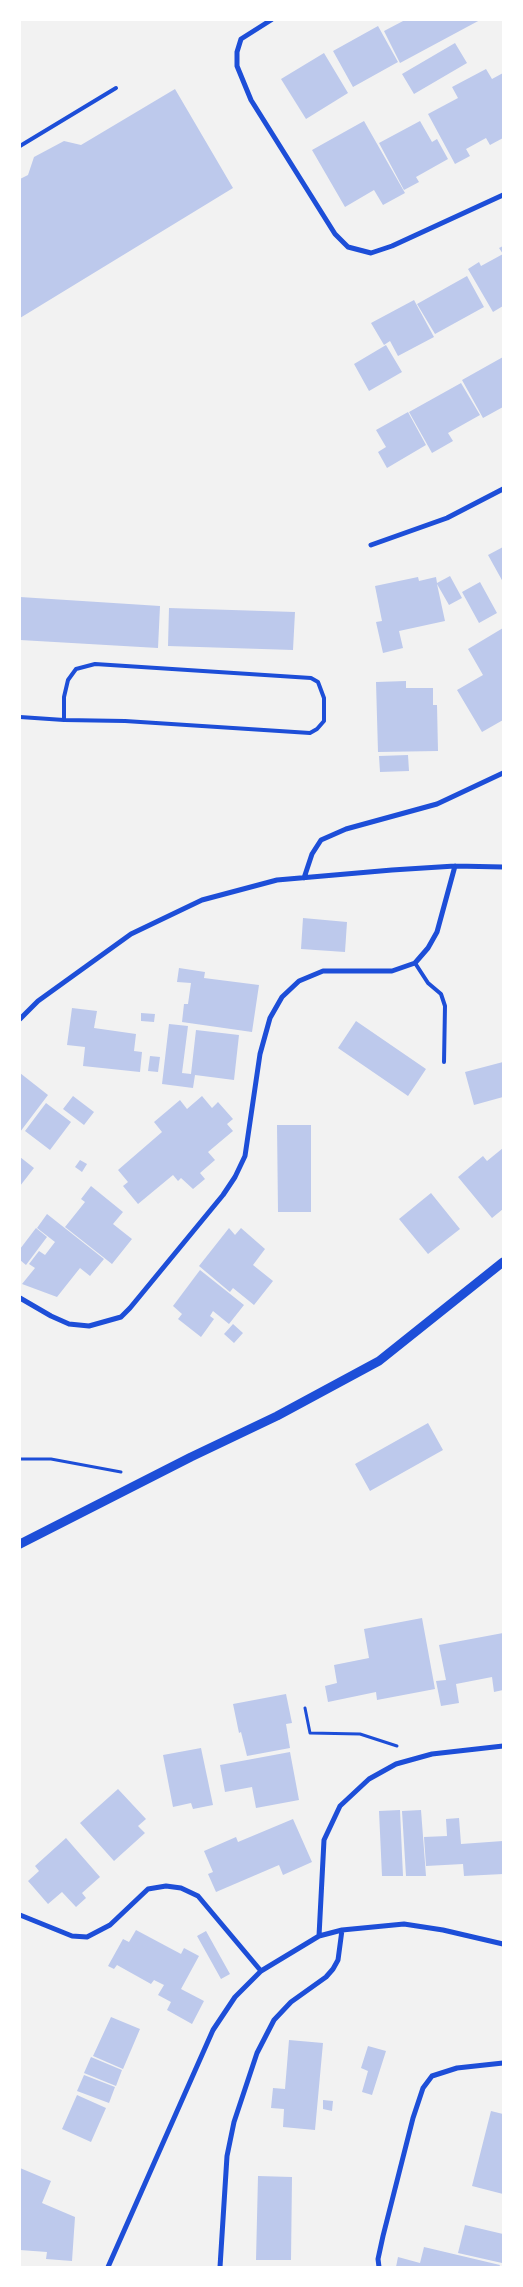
<!DOCTYPE html>
<html>
<head>
<meta charset="utf-8">
<style>
  body { margin:0 }
  #map { position:relative; width:523px; height:2287px; overflow:hidden; background:#f2f2f2; font-family:"Zilla Slab",serif }
  canvas { display:block }
  .frame { position:absolute; inset:0; border:21px solid #fff; pointer-events:none }
</style>
</head>
<body>
<div id="map">
<canvas width="523" height="2287"></canvas>
<div class="frame"></div>
</div>
<script>
const g = document.querySelector('canvas').getContext('2d');
g.lineJoin = 'round';
function paint(path, color) { g.fillStyle = color; g.fill(path, 'evenodd'); }
const toPath = rows => new Path2D(rows.map(r => 'M' + r).join(''));
function trace(path, color, width, dash) { g.strokeStyle = color; g.lineWidth = width; g.lineCap = dash ? 'butt' : 'round'; g.setLineDash(dash || []); g.stroke(path); }
const building = toPath([
  [405,20,480,20,400,63,384,31],
  [378,26,398,62,353,87,333,51],
  [455,43,467,63,414,94,402,74],
  [324,53,348,93,306,119,281,79],
  [486,69,492,79,503,73,503,138,490,145,486,138,466,149,470,156,455,164,428,114,458,98,452,87],
  [175,89,233,188,20,318,20,179,28,175,34,157,64,141,81,145],
  [364,121,405,193,383,205,374,190,345,207,312,150],
  [420,121,432,142,437,139,448,159,416,177,419,182,404,190,379,143],
  [503,246,503,306,493,312,468,269,479,262,481,266,503,254,499,248],
  [467,276,484,307,435,334,417,304],
  [414,300,434,337,398,356,390,341,384,345,371,323],
  [386,345,402,372,369,391,354,364],
  [503,357,503,407,483,418,462,380],
  [461,383,480,415,448,433,453,441,432,453,409,412],
  [408,412,426,445,387,468,378,452,386,447,376,430],
  [503,547,503,582,488,555],
  [450,576,462,598,449,605,437,584,445,621,399,631,403,648,383,653,376,622,382,621,375,586,418,577,419,581,436,577,437,583],
  [480,582,497,613,479,623,462,592],
  [20,597,160,606,158,648,20,640],
  [169,608,295,612,293,650,168,646],
  [503,628,503,720,482,732,457,690,483,675,468,649],
  [406,681,406,688,433,688,433,705,437,705,438,751,378,752,376,682],
  [408,755,409,771,380,772,379,756],
  [303,918,347,922,345,952,301,949],
  [179,968,205,972,204,978,259,985,252,1032,182,1022,184,1004,188,1004,191,983,177,982],
  [72,1008,97,1011,94,1028,136,1034,134,1051,142,1052,140,1072,83,1066,85,1047,67,1045],
  [141,1013,155,1014,154,1022,141,1021],
  [356,1021,426,1069,408,1096,338,1048],
  [169,1024,188,1026,182,1073,191,1074,196,1030,239,1035,234,1080,195,1075,193,1088,162,1084],
  [150,1056,160,1057,158,1072,148,1071],
  [503,1062,503,1097,474,1105,465,1072],
  [20,1073,48,1095,20,1132],
  [73,1096,94,1112,84,1125,63,1109],
  [202,1096,212,1108,218,1102,233,1119,227,1124,233,1131,208,1152,215,1160,200,1173,205,1179,193,1189,181,1178,178,1181,173,1175,138,1204,123,1186,128,1182,118,1170,162,1132,154,1122,180,1100,187,1109],
  [46,1103,71,1122,50,1150,25,1131],
  [277,1125,311,1125,311,1212,278,1212],
  [503,1148,503,1209,492,1218,458,1177,483,1156,487,1161],
  [20,1157,34,1168,20,1186],
  [80,1160,87,1164,82,1172,75,1167],
  [91,1186,123,1212,113,1224,132,1239,112,1264,65,1227,85,1202,81,1199],
  [431,1193,460,1229,428,1254,399,1219],
  [47,1214,104,1259,90,1276,80,1268,57,1297,22,1284,35,1268,29,1264,39,1251,45,1255,55,1242,37,1228],
  [36,1228,47,1237,26,1265,20,1260,20,1249],
  [229,1228,235,1235,241,1228,265,1249,253,1265,273,1281,254,1305,233,1288,230,1292,199,1266],
  [200,1270,244,1305,229,1324,213,1311,210,1316,214,1319,201,1337,178,1319,182,1314,173,1306],
  [233,1324,243,1333,234,1343,224,1334],
  [428,1423,443,1450,370,1491,355,1464],
  [422,1618,435,1689,377,1700,376,1692,328,1702,325,1686,337,1683,334,1665,369,1658,364,1629],
  [503,1633,503,1690,494,1692,492,1677,456,1684,459,1703,441,1706,436,1681,446,1680,439,1645],
  [286,1694,292,1723,286,1724,290,1748,247,1756,241,1732,239,1733,233,1704],
  [201,1748,213,1805,193,1809,191,1803,173,1807,163,1755],
  [290,1752,299,1800,256,1808,252,1787,225,1792,220,1765],
  [118,1789,146,1819,138,1826,145,1833,114,1861,80,1823],
  [400,1810,403,1876,382,1876,379,1811],
  [421,1810,426,1876,406,1876,402,1811],
  [459,1818,461,1844,503,1841,503,1874,464,1876,463,1864,426,1866,424,1837,447,1836,446,1819],
  [293,1819,312,1862,283,1875,279,1865,216,1892,208,1874,213,1872,204,1851,236,1837,238,1842],
  [66,1838,100,1877,82,1893,86,1898,76,1907,62,1892,48,1904,28,1881,39,1871,35,1866],
  [136,1930,181,1954,184,1948,199,1956,181,1989,204,2001,192,2024,167,2010,171,2002,158,1995,164,1985,154,1980,151,1984,117,1965,114,1969,108,1966,123,1939,129,1942],
  [206,1931,230,1974,221,1979,197,1936],
  [111,2017,140,2029,123,2069,93,2056],
  [289,2040,323,2043,315,2130,283,2127,284,2109,271,2108,273,2088,285,2089],
  [368,2046,386,2051,372,2095,362,2092,368,2071,361,2068],
  [91,2057,122,2070,116,2086,84,2073],
  [84,2075,115,2087,109,2103,77,2091],
  [77,2095,106,2108,91,2142,62,2129],
  [323,2100,333,2101,332,2111,323,2109],
  [491,2111,503,2114,503,2194,472,2186],
  [20,2168,51,2181,42,2203,75,2217,72,2261,46,2259,47,2252,20,2250],
  [258,2176,292,2177,291,2260,256,2260],
  [465,2225,503,2234,502,2263,458,2253],
  [424,2247,500,2265,499,2267,396,2267,398,2257,420,2263]
]);
const path = toPath([
  [20,1459,51,1459,121,1472],
  [305,1708,310,1733,360,1734,397,1746]
]);
const service = toPath([
  [20,146,116,88],
  [20,717,64,720,125,721,310,733,317,729,324,721,324,698,318,682,311,678,95,664,76,669,68,680,64,697,64,720],
  [415,963,428,983,441,994,445,1006,444,1062]
]);
const minor = toPath([
  [271,20,241,39,237,52,237,66,251,100,335,234,348,247,371,253,392,246,503,195],
  [371,545,447,518,503,489],
  [304,878,312,854,321,840,346,829,437,804,503,773],
  [20,1019,38,1001,131,934,202,900,277,880,392,870,455,866,503,867],
  [20,1298,51,1316,69,1324,89,1326,121,1317,130,1308,223,1195,235,1177,245,1156,260,1054,270,1018,282,997,299,981,323,971,392,971,415,963,428,948,437,932,455,866],
  [20,1915,72,1936,87,1937,110,1925,148,1889,166,1886,181,1888,198,1896,261,1971],
  [319,1936,324,1840,340,1806,369,1779,396,1764,432,1754,503,1746],
  [108,2267,213,2030,235,1997,261,1971,319,1936,342,1930,404,1924,443,1930,503,1944],
  [220,2267,227,2156,234,2122,257,2053,274,2020,291,2002,326,1977,333,1969,338,1960,342,1930],
  [379,2267,378,2259,383,2236,413,2118,423,2088,432,2076,457,2068,503,2063]
]);
const tertiary = toPath([
  [20,1544,191,1457,277,1416,379,1361,503,1262]
]);
paint(building, '#bdc9ec');
trace(path, '#1d4ed8', 3);
trace(service, '#1d4ed8', 4);
trace(minor, '#1d4ed8', 5);
trace(tertiary, '#1d4ed8', 9);
</script>
</body>
</html>
